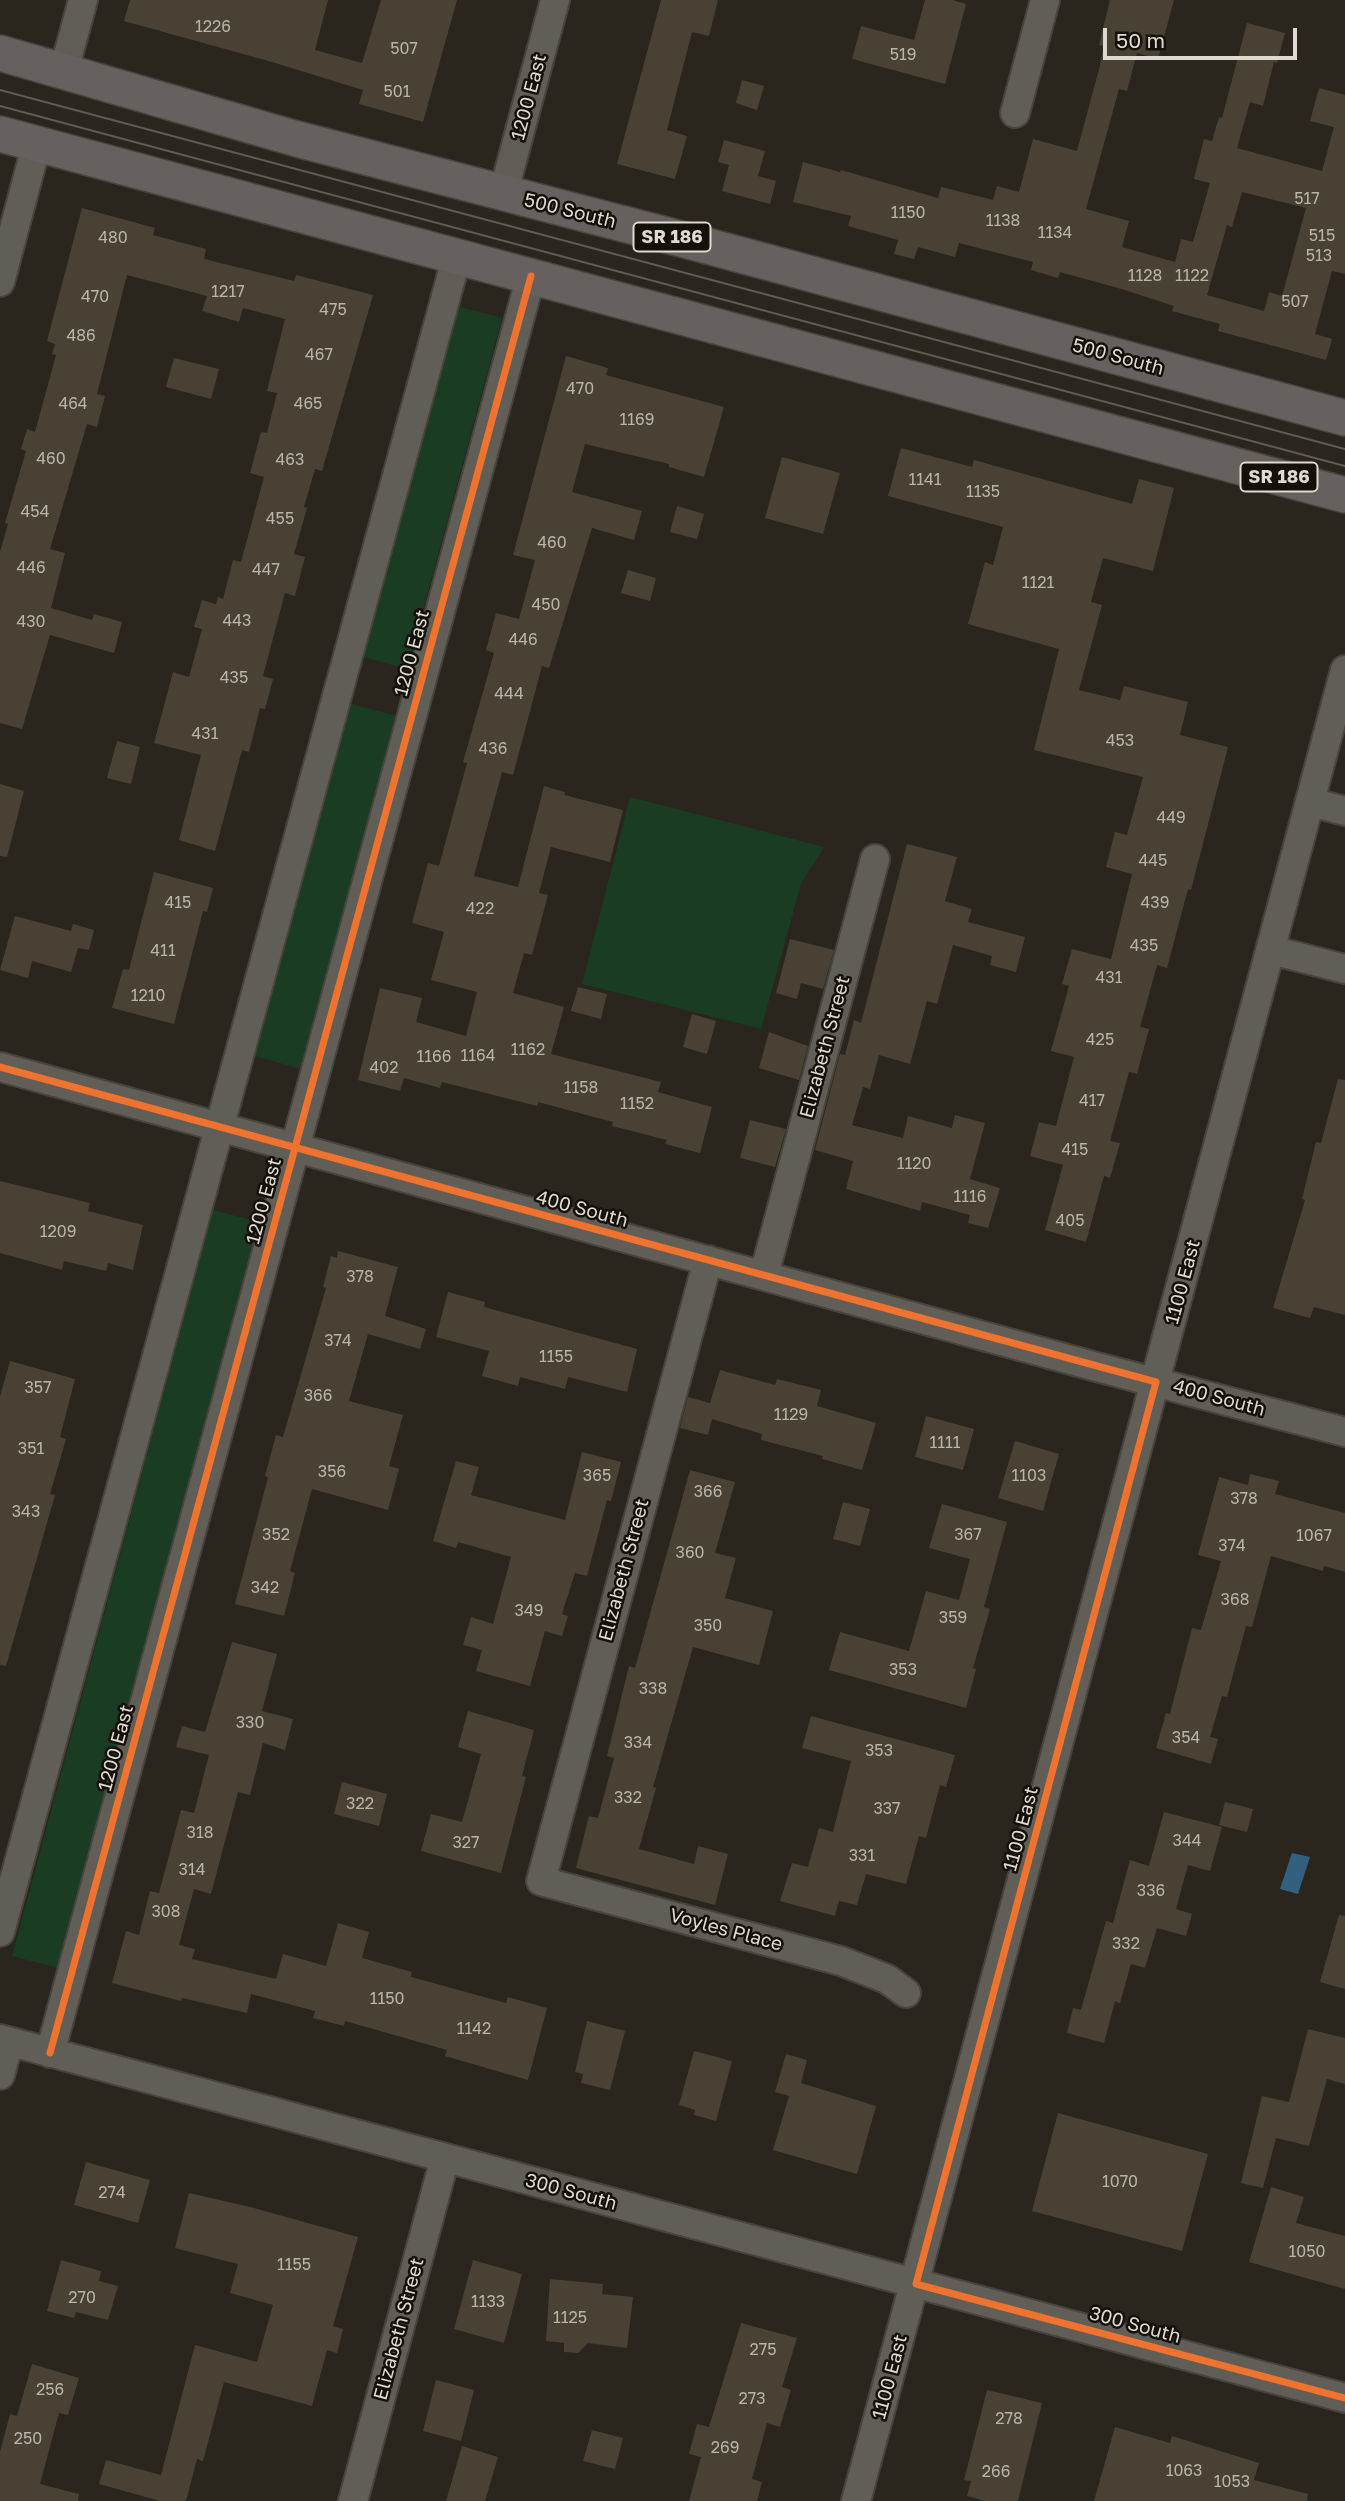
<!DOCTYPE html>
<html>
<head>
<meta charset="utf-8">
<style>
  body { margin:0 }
  #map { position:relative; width:1345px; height:2501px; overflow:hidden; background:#2a261e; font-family:"Golos Text",sans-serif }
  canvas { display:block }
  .scale { position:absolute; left:1103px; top:28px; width:194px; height:32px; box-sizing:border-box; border:4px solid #dfd9d0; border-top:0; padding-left:9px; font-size:21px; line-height:24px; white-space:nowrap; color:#dfd9d0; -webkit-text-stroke:5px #14110a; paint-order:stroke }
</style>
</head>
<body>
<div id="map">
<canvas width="1345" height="2501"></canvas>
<div class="scale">50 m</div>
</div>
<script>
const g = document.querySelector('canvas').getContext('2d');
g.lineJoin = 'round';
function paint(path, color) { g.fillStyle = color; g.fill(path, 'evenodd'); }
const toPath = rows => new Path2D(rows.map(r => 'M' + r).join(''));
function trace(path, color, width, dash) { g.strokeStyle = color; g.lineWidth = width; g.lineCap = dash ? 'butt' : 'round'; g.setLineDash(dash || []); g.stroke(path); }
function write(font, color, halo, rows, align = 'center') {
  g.font = font + ' "Golos Text",sans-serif'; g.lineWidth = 5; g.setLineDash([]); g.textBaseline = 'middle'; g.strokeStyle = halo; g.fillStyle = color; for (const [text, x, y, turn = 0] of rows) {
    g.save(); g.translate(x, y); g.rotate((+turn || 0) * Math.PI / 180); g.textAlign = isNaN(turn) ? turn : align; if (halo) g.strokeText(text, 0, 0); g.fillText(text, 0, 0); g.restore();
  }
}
const green = toPath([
  [453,305,502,318,407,669,359,656],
  [347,703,397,716,301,1069,251,1055],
  [630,797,824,847,801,884,761,1029,582,984],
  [213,1210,259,1222,58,1968,12,1956]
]);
const water = toPath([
  [1292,1853,1310,1857,1298,1894,1280,1889]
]);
const building = toPath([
  [130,0,328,0,315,50,362,63,381,0,457,0,423,122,359,104,363,90,272,62,124,21],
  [661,0,718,0,709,36,692,32,667,130,687,136,675,179,617,164],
  [925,0,952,0,966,4,945,84,852,59,861,26,914,40],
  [1110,0,1174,0,1158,59,1137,53,1127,91,1119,89,1086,209,1129,221,1122,247,1175,262,1181,239,1193,242,1210,183,1194,179,1204,139,1212,141,1219,117,1222,118,1247,23,1285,33,1277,63,1274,62,1263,106,1250,102,1237,148,1322,171,1334,127,1310,121,1319,88,1345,95,1345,274,1332,271,1315,334,1332,339,1326,360,1218,331,1220,324,1172,311,1174,306,1125,290,1060,272,1058,278,1031,270,1033,262,959,243,955,257,918,247,914,259,894,254,898,240,848,226,851,216,793,202,803,162,840,172,841,170,938,198,941,187,993,200,997,186,1019,192,1033,139,1077,151,1099,69,1104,46,1099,45],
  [1242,192,1306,208,1282,296,1269,292,1264,311,1207,295,1227,225,1232,227],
  [742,80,764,86,757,110,736,103],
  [724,140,765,151,758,176,776,181,770,204,722,191,729,165,718,162],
  [82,208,155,228,153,235,206,249,204,259,294,281,296,275,373,295,322,471,315,469,304,507,307,508,294,554,305,557,295,596,285,593,263,676,273,679,265,709,260,708,249,752,242,750,215,851,179,840,201,755,154,743,173,672,189,677,202,629,194,627,202,600,216,604,218,597,223,599,233,560,241,562,264,477,250,473,261,432,267,433,277,393,267,391,285,319,243,308,239,322,202,311,207,296,127,275,97,394,105,396,97,427,87,424,50,549,65,553,51,608,92,620,94,614,122,622,114,653,50,635,22,729,0,723,0,552,8,524,5,523,26,451,21,449,27,429,35,432,56,355,52,354,55,344,47,341],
  [566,356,608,368,606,375,724,407,704,477,669,467,669,464,585,444,572,492,642,511,634,540,592,528,549,668,542,666,513,775,502,772,474,876,518,887,544,786,565,792,564,795,623,810,610,862,551,847,539,893,548,895,532,955,524,953,513,993,564,1007,551,1054,661,1082,658,1092,712,1107,700,1153,665,1144,667,1140,612,1126,613,1122,538,1102,537,1106,442,1082,440,1088,404,1078,400,1091,358,1080,380,988,422,998,416,1022,466,1036,477,992,431,980,444,932,412,923,428,863,439,866,467,763,463,762,494,653,486,650,496,613,519,619,535,560,513,555],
  [174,358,219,369,211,399,166,387],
  [901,448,972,467,974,460,1132,504,1139,479,1174,488,1153,571,1103,558,1091,602,1102,605,1079,690,1120,700,1124,686,1188,702,1180,735,1228,747,1191,890,1188,889,1167,968,1157,965,1140,1027,1149,1029,1137,1074,1129,1072,1110,1141,1120,1143,1110,1178,1104,1176,1086,1242,1045,1230,1063,1165,1030,1156,1039,1122,1056,1126,1074,1057,1051,1051,1069,986,1062,984,1072,949,1111,959,1132,874,1106,867,1115,832,1127,835,1143,777,1034,750,1059,649,968,624,985,562,993,565,1003,527,888,496],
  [782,457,840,473,823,534,765,518],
  [677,506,704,514,697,539,670,532],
  [628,570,656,578,650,601,621,593],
  [117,741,140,747,131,784,107,778],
  [0,784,24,791,7,857,0,856],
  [907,844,957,857,945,901,972,909,968,922,1025,937,1016,972,990,965,992,956,953,945,937,1004,927,1001,910,1064,879,1055,870,1089,863,1087,852,1125,903,1138,908,1116,952,1128,955,1115,985,1123,970,1179,1000,1188,988,1228,968,1223,970,1215,922,1202,920,1211,846,1189,853,1161,815,1150,840,1054,845,1055,854,1020,861,1023],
  [154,872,213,888,207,912,203,911,174,1024,112,1008,123,969,129,970],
  [15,916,71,931,73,924,94,930,89,950,78,948,71,972,32,961,28,978,0,970],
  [790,939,834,950,823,989,801,983,797,999,776,993],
  [578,987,607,994,601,1019,571,1011],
  [692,1014,716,1021,707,1054,683,1047],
  [769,1032,808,1046,799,1080,759,1068],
  [1338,1079,1345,1080,1345,1315,1314,1307,1310,1318,1273,1308,1305,1200,1302,1199,1316,1142,1321,1143],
  [750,1120,786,1129,775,1167,740,1158],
  [0,1181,90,1203,88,1211,143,1225,133,1270,108,1263,106,1271,64,1261,62,1270,0,1253],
  [338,1251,398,1267,385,1316,426,1329,420,1349,368,1334,349,1401,403,1415,389,1466,399,1469,388,1510,312,1489,290,1571,295,1573,284,1616,235,1604,268,1477,265,1476,276,1435,283,1437,326,1288,323,1287,331,1256,337,1258],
  [448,1292,485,1302,484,1307,637,1349,627,1392,568,1377,565,1389,520,1377,518,1386,482,1376,489,1351,436,1337],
  [10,1361,75,1379,60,1437,66,1439,50,1494,55,1495,6,1666,0,1665,0,1397],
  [720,1370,775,1385,777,1379,821,1390,817,1406,876,1423,862,1470,822,1459,823,1456,761,1440,762,1434,712,1419,708,1435,680,1428,688,1397,710,1403],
  [926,1416,974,1429,963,1470,915,1457],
  [1015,1441,1059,1454,1043,1511,998,1498],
  [582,1452,621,1462,611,1501,607,1500,587,1576,575,1573,562,1614,568,1616,562,1636,545,1631,530,1686,476,1671,482,1650,463,1645,471,1617,493,1624,511,1557,458,1542,456,1548,433,1541,456,1461,479,1467,471,1495,565,1520],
  [690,1470,735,1482,715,1553,736,1558,725,1598,773,1611,759,1665,693,1647,653,1787,656,1788,639,1849,694,1864,698,1846,728,1854,715,1905,576,1868,589,1816,598,1818,614,1758,607,1756,629,1666,635,1668],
  [1250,1474,1279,1481,1275,1494,1345,1513,1345,1572,1324,1566,1323,1571,1271,1556,1252,1627,1246,1626,1227,1697,1222,1696,1210,1737,1218,1739,1211,1764,1156,1748,1166,1713,1170,1714,1192,1628,1201,1630,1221,1561,1198,1555,1219,1477,1248,1485],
  [843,1502,870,1509,860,1546,833,1539],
  [942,1504,1007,1522,984,1607,990,1609,973,1668,976,1669,966,1708,829,1670,840,1632,909,1651,926,1591,959,1600,970,1559,929,1548],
  [232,1642,277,1654,262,1711,293,1719,285,1750,263,1743,250,1795,238,1792,211,1894,194,1889,179,1945,195,1949,192,1959,276,1979,283,1954,326,1966,338,1923,369,1932,362,1958,412,1972,411,1977,506,2003,508,1997,547,2008,528,2080,445,2056,447,2050,345,2021,344,2026,313,2018,315,2011,251,1994,247,2013,182,1998,181,2001,112,1983,126,1931,139,1935,150,1891,159,1893,181,1810,194,1813,209,1755,176,1747,182,1726,205,1732],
  [468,1711,534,1730,522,1776,526,1777,501,1873,421,1851,431,1814,462,1822,481,1754,458,1747],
  [811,1716,955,1755,946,1787,940,1785,926,1838,919,1836,906,1884,866,1874,857,1905,839,1901,835,1916,780,1901,792,1863,808,1867,819,1828,833,1832,851,1761,802,1748],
  [342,1782,387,1794,379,1826,334,1814],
  [1225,1802,1253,1809,1247,1832,1219,1825],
  [1164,1812,1222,1827,1210,1871,1188,1865,1176,1909,1192,1914,1186,1936,1157,1928,1145,1968,1131,1964,1120,2003,1115,2001,1104,2043,1067,2033,1073,2008,1081,2010,1106,1921,1113,1923,1130,1860,1149,1866],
  [1339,1915,1345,1916,1345,1989,1320,1982],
  [587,2021,625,2031,610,2090,581,2083,583,2074,575,2072],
  [1308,2029,1345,2038,1345,2084,1327,2079,1309,2146,1276,2138,1263,2188,1241,2183,1262,2096,1289,2102],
  [694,2051,732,2061,716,2121,694,2115,695,2110,679,2105],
  [786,2054,807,2060,801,2083,876,2106,857,2174,773,2150,789,2096,775,2092],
  [1058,2113,1208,2154,1182,2251,1032,2211],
  [86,2162,150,2180,138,2223,74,2205],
  [1271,2187,1304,2197,1296,2223,1345,2236,1345,2289,1249,2262],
  [189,2193,254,2208,358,2237,333,2326,343,2329,337,2353,327,2350,312,2406,224,2382,203,2461,197,2459,186,2501,160,2501,99,2484,106,2460,161,2475,195,2345,257,2362,273,2305,230,2293,238,2264,175,2248],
  [61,2260,101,2271,99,2281,118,2286,108,2320,76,2312,74,2318,47,2311],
  [473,2260,522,2274,504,2343,454,2329],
  [550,2279,603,2284,602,2294,633,2297,627,2348,588,2343,578,2353,564,2352,564,2343,546,2341],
  [741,2323,797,2338,782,2387,791,2390,780,2427,767,2423,752,2479,762,2482,757,2501,689,2501,701,2457,689,2454,697,2424,709,2427],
  [32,2364,79,2378,68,2415,59,2413,40,2484,79,2494,78,2501,0,2501,0,2452,10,2414,17,2416],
  [436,2380,474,2390,461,2441,423,2431],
  [987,2390,1042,2403,1018,2501,985,2501,967,2496,971,2481,964,2480],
  [1115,2427,1170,2443,1172,2436,1259,2463,1254,2480,1308,2494,1307,2501,1094,2501],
  [592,2430,623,2438,615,2469,583,2461],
  [462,2446,498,2457,485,2501,446,2501]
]);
const minor = toPath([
  [64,70,83,0],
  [1015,113,1045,0],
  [503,194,555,0],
  [0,282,37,143],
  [1310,802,1345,811],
  [1271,950,1345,969],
  [0,1067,1093,1366,1345,1432],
  [708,1260,541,1881,841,1961,887,1979,906,1993],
  [764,1275,875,859],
  [0,1932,457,256],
  [0,2039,1345,2398],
  [50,2053,531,276],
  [0,2075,9,2042],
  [353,2501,445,2158],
  [856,2501,1345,670]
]);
const major = toPath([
  [0,53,297,139,689,241,1345,418],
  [0,134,1345,495]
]);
const tram = toPath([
  [0,90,1345,449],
  [0,106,1345,466]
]);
const cycleway = toPath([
  [0,1067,1156,1382,916,2284,1345,2398],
  [50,2053,531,276]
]);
const numberNames = [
  ["1226",213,27],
  ["507",404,49],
  ["519",903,55],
  ["501",397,92],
  ["517",1307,199],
  ["1150",908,213],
  ["1138",1003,221],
  ["1134",1055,233],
  ["515",1322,236],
  ["480",113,238],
  ["513",1319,256],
  ["1128",1145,276],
  ["1122",1192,276],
  ["1217",228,292],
  ["470",95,297],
  ["507",1295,302],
  ["475",333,310],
  ["486",81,336],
  ["467",319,355],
  ["470",580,389],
  ["464",73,404],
  ["465",308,404],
  ["1169",637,420],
  ["460",51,459],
  ["463",290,460],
  ["1141",925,480],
  ["1135",983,492],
  ["454",35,512],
  ["455",280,519],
  ["460",552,543],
  ["446",31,568],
  ["447",266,570],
  ["1121",1038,583],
  ["450",546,605],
  ["443",237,621],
  ["430",31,622],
  ["446",523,640],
  ["435",234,678],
  ["444",509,694],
  ["431",205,734],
  ["453",1120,741],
  ["436",493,749],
  ["449",1171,818],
  ["445",1153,861],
  ["415",178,903],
  ["439",1155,903],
  ["422",480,909],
  ["435",1144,946],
  ["411",163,951],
  ["431",1109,978],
  ["1210",148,996],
  ["425",1100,1040],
  ["1162",528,1050],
  ["1164",478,1056],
  ["1166",434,1057],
  ["402",384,1068],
  ["1158",581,1088],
  ["417",1092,1101],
  ["1152",637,1104],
  ["415",1075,1150],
  ["1120",914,1164],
  ["1116",970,1197],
  ["405",1070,1221],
  ["1209",58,1232],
  ["378",360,1277],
  ["374",338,1341],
  ["1155",556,1357],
  ["357",38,1388],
  ["366",318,1396],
  ["1129",791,1415],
  ["1111",945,1443],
  ["351",31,1449],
  ["356",332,1472],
  ["365",597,1476],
  ["1103",1029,1476],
  ["366",708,1492],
  ["378",1244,1499],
  ["343",26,1512],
  ["352",276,1535],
  ["367",968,1535],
  ["1067",1314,1536],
  ["374",1232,1546],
  ["360",690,1553],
  ["342",265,1588],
  ["368",1235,1600],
  ["349",529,1611],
  ["359",953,1618],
  ["350",708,1626],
  ["353",903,1670],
  ["338",653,1689],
  ["330",250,1723],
  ["354",1186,1738],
  ["334",638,1743],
  ["353",879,1751],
  ["332",628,1798],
  ["322",360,1804],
  ["337",887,1809],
  ["318",200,1833],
  ["344",1187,1841],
  ["327",466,1843],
  ["331",862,1856],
  ["314",192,1870],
  ["336",1151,1891],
  ["308",166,1912],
  ["332",1126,1944],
  ["1150",387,1999],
  ["1142",474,2029],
  ["1070",1120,2182],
  ["274",112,2193],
  ["1050",1307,2252],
  ["1155",294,2265],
  ["270",82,2298],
  ["1133",488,2302],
  ["1125",570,2318],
  ["275",763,2350],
  ["256",50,2390],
  ["273",752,2399],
  ["278",1009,2419],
  ["250",28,2439],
  ["269",725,2448],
  ["1063",1184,2471],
  ["266",996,2472],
  ["1053",1232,2482]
];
const shields = [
  [672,237,77],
  [1279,477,77]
];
const shieldNames = [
  ["SR 186",672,237],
  ["SR 186",1279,477]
];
const streetNames = [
  ["1200 East",529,97,-75],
  ["500 South",570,211,14],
  ["500 South",1118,357,15],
  ["1200 East",412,653,-75],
  ["Elizabeth Street",825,1047,-75],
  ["1200 East",264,1201,-75],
  ["400 South",582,1209,15],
  ["1100 East",1183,1282,-75],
  ["400 South",1219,1398,15],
  ["Elizabeth Street",624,1570,-75],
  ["1200 East",116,1748,-75],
  ["1100 East",1021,1829,-75],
  ["Voyles Place",726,1930,15],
  ["300 South",571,2192,15],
  ["300 South",1135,2325,15],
  ["Elizabeth Street",399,2329,-75],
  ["1100 East",890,2377,-75]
];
paint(green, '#1a3c23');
paint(water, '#33607f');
paint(building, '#494134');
trace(minor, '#47433d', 32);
trace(major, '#47433d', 38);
trace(minor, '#615d57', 28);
trace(major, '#66605f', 35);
trace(tram, '#605c55', 2);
trace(cycleway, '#ef722f', 7);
write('16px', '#bab3a9', null, numberNames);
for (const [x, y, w] of shields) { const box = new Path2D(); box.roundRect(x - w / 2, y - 14.5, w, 29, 5); g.fillStyle = '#14110a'; g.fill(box); trace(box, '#dfd9d0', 2); }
write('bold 18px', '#dfd9d0', null, shieldNames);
write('19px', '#dfd9d0', '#14110a', streetNames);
</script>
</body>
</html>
